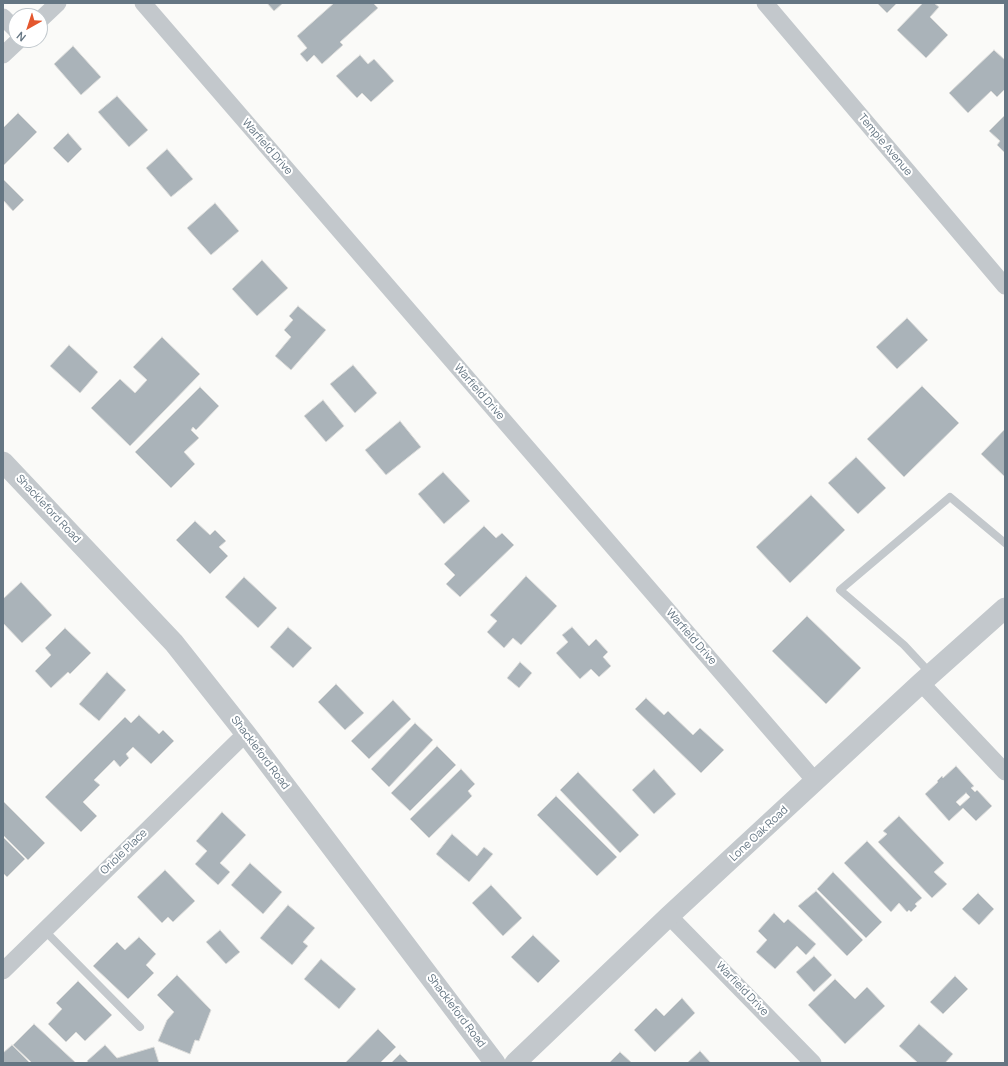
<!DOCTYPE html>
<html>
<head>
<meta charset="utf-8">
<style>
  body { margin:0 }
  #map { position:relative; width:1008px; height:1066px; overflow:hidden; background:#fafaf8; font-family:Manrope,sans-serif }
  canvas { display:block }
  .frame { position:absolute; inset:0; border:4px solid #657683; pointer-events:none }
  .north { position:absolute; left:8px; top:8px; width:40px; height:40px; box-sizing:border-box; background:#fff; border:1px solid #c1c8cd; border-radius:50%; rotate:219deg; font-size:11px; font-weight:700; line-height:16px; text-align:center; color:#657683 }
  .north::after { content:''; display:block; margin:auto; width:14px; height:18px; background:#e4572e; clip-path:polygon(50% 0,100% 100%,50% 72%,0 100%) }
</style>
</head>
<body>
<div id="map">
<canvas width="1008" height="1066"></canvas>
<div class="frame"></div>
<div class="north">N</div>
</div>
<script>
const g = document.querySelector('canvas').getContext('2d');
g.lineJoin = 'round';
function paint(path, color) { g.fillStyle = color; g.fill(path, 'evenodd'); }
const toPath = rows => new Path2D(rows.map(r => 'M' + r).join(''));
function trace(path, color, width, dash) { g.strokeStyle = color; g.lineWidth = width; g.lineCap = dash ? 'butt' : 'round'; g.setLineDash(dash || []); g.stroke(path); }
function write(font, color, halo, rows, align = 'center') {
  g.font = font + ' Manrope,sans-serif'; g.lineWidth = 4; g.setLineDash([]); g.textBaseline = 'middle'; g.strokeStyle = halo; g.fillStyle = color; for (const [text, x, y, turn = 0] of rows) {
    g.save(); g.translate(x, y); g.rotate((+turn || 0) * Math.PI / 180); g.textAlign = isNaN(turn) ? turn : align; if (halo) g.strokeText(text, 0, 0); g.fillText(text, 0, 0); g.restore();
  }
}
const building = toPath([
  [267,3,283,3,274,11,267,3],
  [334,3,373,3,378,8,340,42,343,45,322,64,314,55,307,62,300,54,307,48,297,36,334,3],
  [877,3,897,3,887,13,877,3],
  [923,3,934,3,939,7,930,17,948,35,926,58,897,30,923,3],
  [73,46,101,77,81,95,54,64,73,46],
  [994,50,1005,60,1005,89,997,97,991,91,968,113,949,93,994,50],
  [360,55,368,64,374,59,394,81,371,102,362,93,357,98,336,76,360,55],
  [117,96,148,130,129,147,98,112,117,96],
  [18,113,37,132,3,166,3,128,18,113],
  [1005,115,1005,153,997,145,1000,141,989,131,1005,115],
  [68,133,82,149,68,163,53,148,68,133],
  [167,149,193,179,171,197,146,168,167,149],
  [3,179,24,200,13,211,3,200,3,179],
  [215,203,239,231,211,255,187,228,215,203],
  [262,260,288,288,257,316,232,289,262,260],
  [298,306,326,330,291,370,275,356,291,337,284,330,293,320,289,316,298,306],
  [907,318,928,340,897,369,876,347,907,318],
  [162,337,200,374,130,446,91,408,120,379,135,393,147,380,133,367,162,337],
  [69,345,98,372,80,393,50,366,69,345],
  [353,365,377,393,355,413,330,384,353,365],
  [922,386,959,423,904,477,867,439,922,386],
  [200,387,219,406,196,430,193,427,191,430,199,438,184,452,195,464,171,488,135,452,200,387],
  [323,400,344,426,326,442,304,416,323,400],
  [400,421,421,447,386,475,365,450,400,421],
  [1005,429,1005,477,981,454,1005,429],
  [856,457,886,488,858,514,828,483,856,457],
  [443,472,470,501,444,524,418,494,443,472],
  [811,495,845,530,790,583,756,547,811,495],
  [195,521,210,535,215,530,226,541,219,547,228,556,210,574,176,540,195,521],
  [484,526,496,538,502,533,514,545,460,597,446,584,455,575,444,564,484,526],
  [526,576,557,606,521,645,513,638,504,648,487,632,497,621,490,615,526,576],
  [244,577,277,608,258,628,225,597,244,577],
  [21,582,52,615,22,643,3,623,3,599,21,582],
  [807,616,861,668,826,704,772,651,807,616],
  [288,627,312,648,293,668,270,647,288,627],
  [572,627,589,646,596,639,608,652,603,657,611,666,599,677,591,669,580,679,556,653,568,642,562,635,572,627],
  [65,628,91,653,70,674,68,672,51,688,35,671,51,655,45,648,65,628],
  [520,662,532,673,519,688,507,678,520,662],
  [107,672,126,690,99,721,79,704,107,672],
  [336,684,364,713,345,730,318,702,336,684],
  [646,698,664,715,668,711,693,735,700,728,724,750,701,773,635,709,646,698],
  [393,700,411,719,369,759,351,741,393,700],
  [139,715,159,734,163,730,174,741,151,764,133,747,126,754,129,758,120,767,114,760,94,780,100,785,83,802,97,816,81,832,45,797,125,717,131,723,139,715],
  [415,723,433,740,389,787,371,769,415,723],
  [437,746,456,765,410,811,391,793,437,746],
  [956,766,974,786,971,788,975,792,977,790,992,806,976,821,963,808,949,821,925,794,938,782,937,781,942,776,943,778,956,766],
  [966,793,970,797,960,806,956,802,966,793],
  [461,769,475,784,468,791,472,796,429,838,410,819,461,769],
  [654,769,676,794,654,814,632,790,654,769],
  [578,772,639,835,620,853,560,790,578,772],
  [556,796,617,857,597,876,537,815,556,796],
  [3,801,45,843,28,860,3,835,3,801],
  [222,812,246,835,220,863,230,872,218,885,195,864,207,851,196,841,222,812],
  [899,816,944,863,934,872,947,884,932,898,878,842,887,834,883,831,899,816],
  [452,834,477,856,484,847,493,854,469,882,436,854,452,834],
  [3,837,25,859,7,877,3,873,3,837],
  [867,841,922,898,915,904,917,906,911,912,909,910,907,912,899,903,891,912,844,863,867,841],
  [250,863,282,892,263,914,231,885,250,863],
  [165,870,195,901,173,922,168,917,162,923,137,897,165,870],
  [833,872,882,922,866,938,817,889,833,872],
  [491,885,522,918,503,936,472,903,491,885],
  [816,891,863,940,847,956,798,906,816,891],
  [978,893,994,909,979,925,962,909,978,893],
  [288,905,315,928,303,942,308,946,292,965,260,938,288,905],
  [774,913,784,923,788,919,816,944,806,955,797,946,775,969,756,952,767,940,758,931,774,913],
  [220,930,240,952,226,964,206,942,220,930],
  [533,935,560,961,538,983,511,957,533,935],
  [139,937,156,954,146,965,154,973,128,999,93,966,117,942,125,950,139,937],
  [814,956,832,975,814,992,796,972,814,956],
  [321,959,356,989,339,1009,304,979,321,959],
  [177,975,211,1010,199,1041,195,1040,190,1054,158,1041,167,1020,174,1012,157,995,177,975],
  [955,976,968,989,943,1014,930,1002,955,976],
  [835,979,855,999,867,987,885,1006,845,1044,808,1005,835,979],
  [78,981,112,1015,85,1041,76,1032,66,1042,48,1024,62,1009,56,1003,78,981],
  [682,998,695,1013,655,1052,634,1030,656,1008,664,1016,682,998],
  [34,1024,76,1063,32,1063,13,1045,34,1024],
  [919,1024,953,1054,945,1063,918,1063,899,1046,919,1024],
  [378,1029,396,1047,380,1063,345,1063,378,1029],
  [12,1045,30,1063,3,1063,3,1053,12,1045],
  [105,1045,117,1058,154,1047,159,1063,88,1063,87,1061,105,1045],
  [700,1051,711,1063,687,1063,700,1051],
  [620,1052,632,1063,609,1063,620,1052],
  [400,1054,409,1063,391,1063,400,1054]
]);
const service = toPath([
  [931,674,904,645,840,590,950,497,1005,543],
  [44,930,140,1027]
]);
const minor = toPath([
  [143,3,816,782],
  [765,3,1005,286],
  [3,17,16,30],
  [40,20,58,3],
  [3,55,19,40],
  [921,683,1005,772],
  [669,916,813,1063],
  [3,971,237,742,246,734]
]);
const tertiary = toPath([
  [3,462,174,643,246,734,495,1063],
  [515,1063,669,916,921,683,1005,608]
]);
const streetNames = [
  ["Temple Avenue",885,145,50],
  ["Warfield Drive",267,147,49],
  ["Warfield Drive",479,392,49],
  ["Shackleford Road",48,509,47],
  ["Warfield Drive",691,637,49],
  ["Shackleford Road",260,753,53],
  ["Lone Oak Road",759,834,-43],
  ["Oriole Place",124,852,-44],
  ["Warfield Drive",742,989,46],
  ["Shackleford Road",456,1011,53]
];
paint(building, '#aab3b9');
trace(building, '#dcdcda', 1);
trace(service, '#c3c8cc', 8);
trace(minor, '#c3c8cc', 17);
trace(tertiary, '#c3c8cc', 21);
write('11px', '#657683', '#fff', streetNames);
</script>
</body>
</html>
